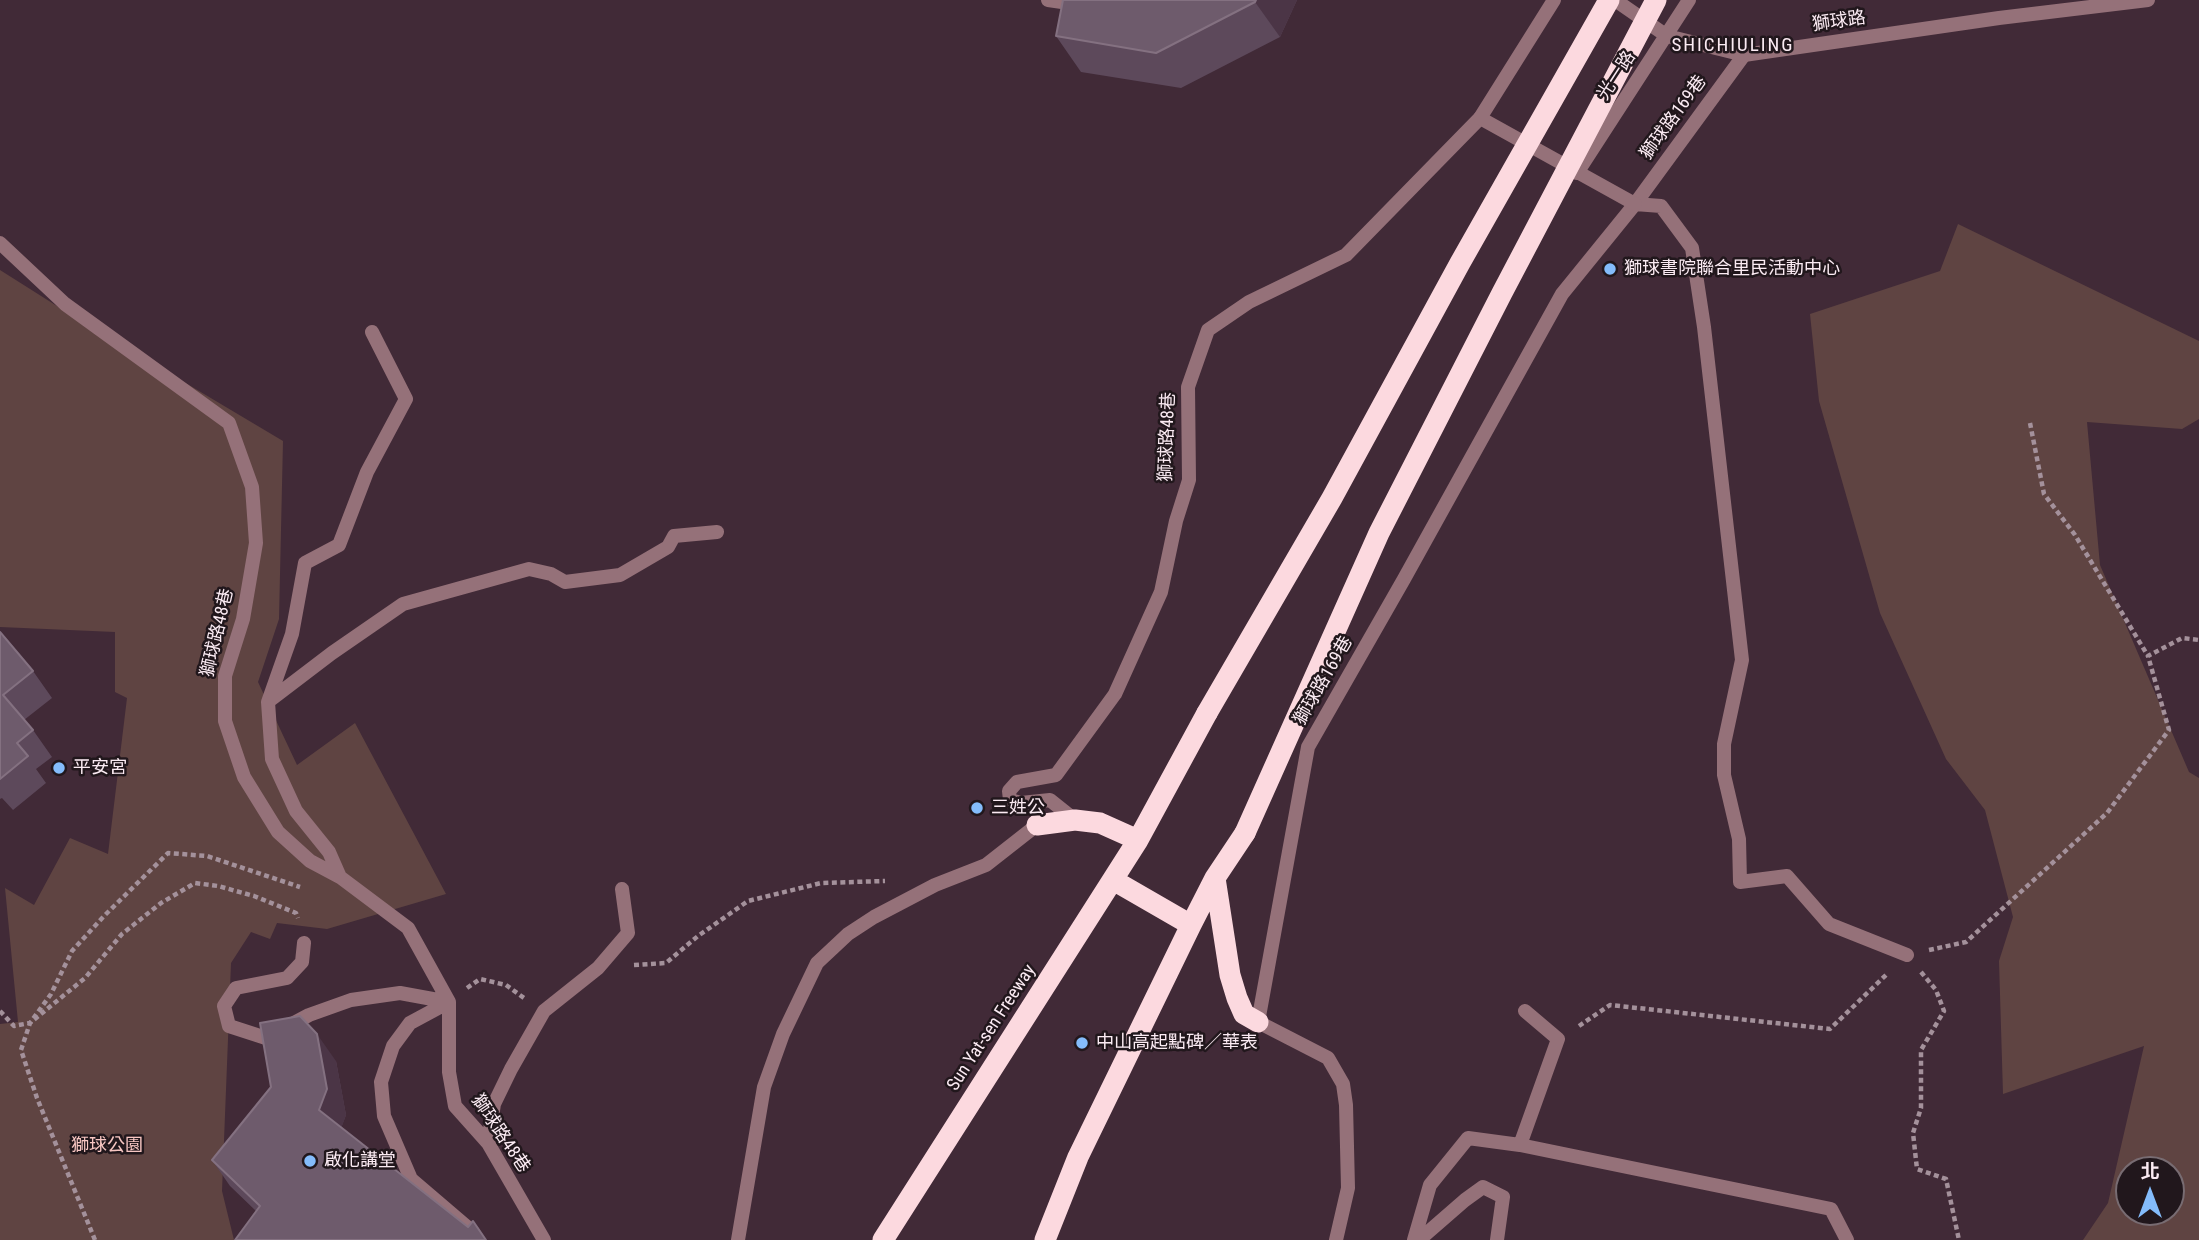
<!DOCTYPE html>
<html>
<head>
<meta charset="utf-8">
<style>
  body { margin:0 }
  #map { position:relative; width:2199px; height:1240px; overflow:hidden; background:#412a37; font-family:"Roboto Condensed","Noto Sans TC",sans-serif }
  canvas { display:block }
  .north { position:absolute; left:2115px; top:1156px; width:70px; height:70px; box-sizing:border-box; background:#21171c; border:2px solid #786c72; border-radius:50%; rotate:0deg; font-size:19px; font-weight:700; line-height:28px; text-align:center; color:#fbebf3 }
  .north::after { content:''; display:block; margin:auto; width:24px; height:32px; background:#84bcfb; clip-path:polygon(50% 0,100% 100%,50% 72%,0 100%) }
</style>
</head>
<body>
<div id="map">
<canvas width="2199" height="1240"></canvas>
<div class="north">北</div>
</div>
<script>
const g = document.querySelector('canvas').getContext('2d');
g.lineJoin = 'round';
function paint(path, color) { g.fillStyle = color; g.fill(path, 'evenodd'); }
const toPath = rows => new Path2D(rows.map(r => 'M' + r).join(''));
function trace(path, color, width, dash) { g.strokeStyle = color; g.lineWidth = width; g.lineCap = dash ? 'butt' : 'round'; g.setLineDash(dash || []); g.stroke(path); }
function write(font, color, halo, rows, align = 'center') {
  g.font = font + ' "Roboto Condensed","Noto Sans TC",sans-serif'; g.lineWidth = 5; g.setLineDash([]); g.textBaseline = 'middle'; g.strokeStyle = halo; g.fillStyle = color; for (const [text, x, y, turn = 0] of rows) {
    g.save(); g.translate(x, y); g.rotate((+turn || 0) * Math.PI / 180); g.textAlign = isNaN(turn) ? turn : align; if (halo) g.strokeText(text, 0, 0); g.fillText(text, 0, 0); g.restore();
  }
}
const green = toPath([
  [1958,224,2199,341,2199,419,2182,429,2087,422,2100,565,2189,772,2199,778,2199,1240,2083,1240,2108,1203,2144,1046,2003,1094,1999,961,2013,917,1985,810,1946,759,1880,613,1819,401,1810,314,1940,271],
  [2171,1170,2171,1212,2129,1212,2129,1170],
  [0,270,68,313,283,441,279,619,258,682,297,765,355,723,446,894,327,929,277,923,270,939,251,932,231,963,222,1191,234,1240,0,1240,0,1024,18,1022,5,888,34,905,70,838,108,854,127,698,115,692,115,632,0,627]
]);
const path = toPath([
  [2030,423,2044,494,2075,535,2148,656],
  [1929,950,1966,942,2107,813,2169,730,2148,656,2182,638,2199,640],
  [634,965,666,963,698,936,748,901,821,883,885,881],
  [1921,972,1936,990,1944,1011,1921,1050,1921,1108,1913,1133,1917,1169,1946,1179,1959,1240],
  [467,988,480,979,506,985,524,998],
  [0,1011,14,1026,30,1023,51,994,72,951,105,915,168,853,207,856,300,887],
  [1579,1026,1610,1005,1830,1029,1887,974],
  [95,1240,37,1098,21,1050,30,1023,85,978,122,934,161,903,195,883,218,886,254,896,296,913,298,918]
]);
const lane = toPath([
  [1048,0,1076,4,1100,0],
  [1635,204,1661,206,1692,248,1704,327,1742,660,1724,744,1724,775,1739,839,1740,882,1787,876,1829,924,1907,955],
  [0,243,65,304,229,423,252,487,256,543,243,619,225,676,225,721,244,777,278,832,310,861,340,877,408,928,449,1002,449,1072,455,1106,488,1143,544,1240],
  [269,701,332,653,403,604,529,569,551,574,565,582,620,575,668,547,674,536,717,532],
  [1075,820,1050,800,1021,803,1010,800,1009,791,1017,782,1056,775,1115,694,1161,592,1176,521,1189,480,1188,387,1208,330,1249,302,1346,255,1480,118],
  [340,877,329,852,296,811,272,759,268,702,292,634,305,563,339,545,367,472,406,399,372,332],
  [304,943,302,962,287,978,236,988,224,1006,229,1026,266,1038,309,1015,351,1000,400,993,449,1002],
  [449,1002,410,1023,393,1046,381,1082,384,1116,411,1179,473,1232],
  [488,1143,494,1104,511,1069,544,1011,598,968,628,933,622,889],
  [1520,1145,1831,1209,1847,1240],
  [738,1240,764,1087,783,1034,817,963,848,934,874,917,935,885,986,865,1037,825],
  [1336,1240,1348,1188,1346,1105,1343,1084,1328,1058,1258,1022,1308,747,1404,579,1562,294,1635,204,1744,55],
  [1414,1240,1430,1185,1468,1138,1520,1145,1558,1039,1525,1011],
  [1419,1240,1465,1200,1483,1187,1503,1197,1497,1240]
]);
const street = toPath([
  [1554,0,1480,118,1635,204],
  [1615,0,1667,36,1744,55,1999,18,2148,0],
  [1577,173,1689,0]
]);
const highway = toPath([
  [1037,825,1075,820,1100,823,1138,840],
  [1215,878,1230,975,1237,998,1244,1014,1258,1022],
  [1113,880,1191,925],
  [883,1240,1138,840,1207,713],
  [1045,1240,1078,1157,1191,925,1215,878,1245,833]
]);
const highwayBridge = toPath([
  [1207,713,1332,498,1460,263,1609,0],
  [1245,833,1379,533,1502,293,1656,0]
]);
const wall = toPath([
  [1063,0,1297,0,1280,37,1181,88,1081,72,1056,36],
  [0,632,33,671,52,698,24,720,33,730,52,757,36,769,46,783,13,810,2,798,0,799],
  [336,1061,346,1115,341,1128,468,1227,486,1240,256,1211,230,1186,212,1160]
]);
const shadedWall = toPath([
  [1256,0,1297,0,1280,37,1255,2],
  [317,1034,336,1061,346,1115,338,1137,319,1110]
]);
const building = toPath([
  [1063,0,1256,0,1255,2,1156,53,1056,36,1063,0],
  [0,632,33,671,3,695,33,730,17,743,28,756,0,779,0,632],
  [300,1016,317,1034,327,1089,319,1110,468,1227,473,1221,486,1240,235,1240,260,1206,212,1160,271,1087,260,1023,300,1016]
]);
const markers = [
  [1610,269,7,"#84bcfb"],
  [59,768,7,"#84bcfb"],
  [977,808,7,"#84bcfb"],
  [1082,1043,7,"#84bcfb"],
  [310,1161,7,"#84bcfb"]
];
const streetNames = [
  ["獅球路",1839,22,-8],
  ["光一路",1617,76,-57],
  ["獅球路169巷",1674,118,-54],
  ["獅球路48巷",1168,437,-88],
  ["獅球路48巷",218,633,-77],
  ["獅球路169巷",1324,681,-60],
  ["Sun Yat-sen Freeway",992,1028,-57],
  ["獅球路48巷",500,1134,56]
];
const poiNames = [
  ["獅球書院聯合里民活動中心",1624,269],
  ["平安宮",73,768],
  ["三姓公",991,808],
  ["中山高起點碑／華表",1096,1043],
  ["啟化講堂",324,1161]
];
const parkNames = [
  ["獅球公園",107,1146]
];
const neighbourhoodNames = [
  ["SHICHIULING",1733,46]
];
paint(green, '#5f4442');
trace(path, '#a4919b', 4.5, [5, 3.5]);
trace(lane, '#957179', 14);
trace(street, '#957179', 14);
trace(highway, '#fcd9df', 21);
trace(highwayBridge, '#fcd9df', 21);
paint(wall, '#5d495b');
paint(shadedWall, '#4b3546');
paint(building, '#6e5b6c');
trace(building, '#847181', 2);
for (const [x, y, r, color] of markers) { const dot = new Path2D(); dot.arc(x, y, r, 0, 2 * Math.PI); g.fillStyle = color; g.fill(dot); trace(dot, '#21171c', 2.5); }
write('18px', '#fbebf3', '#21171c', streetNames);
write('18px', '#fbebf3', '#21171c', poiNames, 'left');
write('18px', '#f7c6c2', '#21171c', parkNames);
g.letterSpacing = '2px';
write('19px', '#fbebf3', '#21171c', neighbourhoodNames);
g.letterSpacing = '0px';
</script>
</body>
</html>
